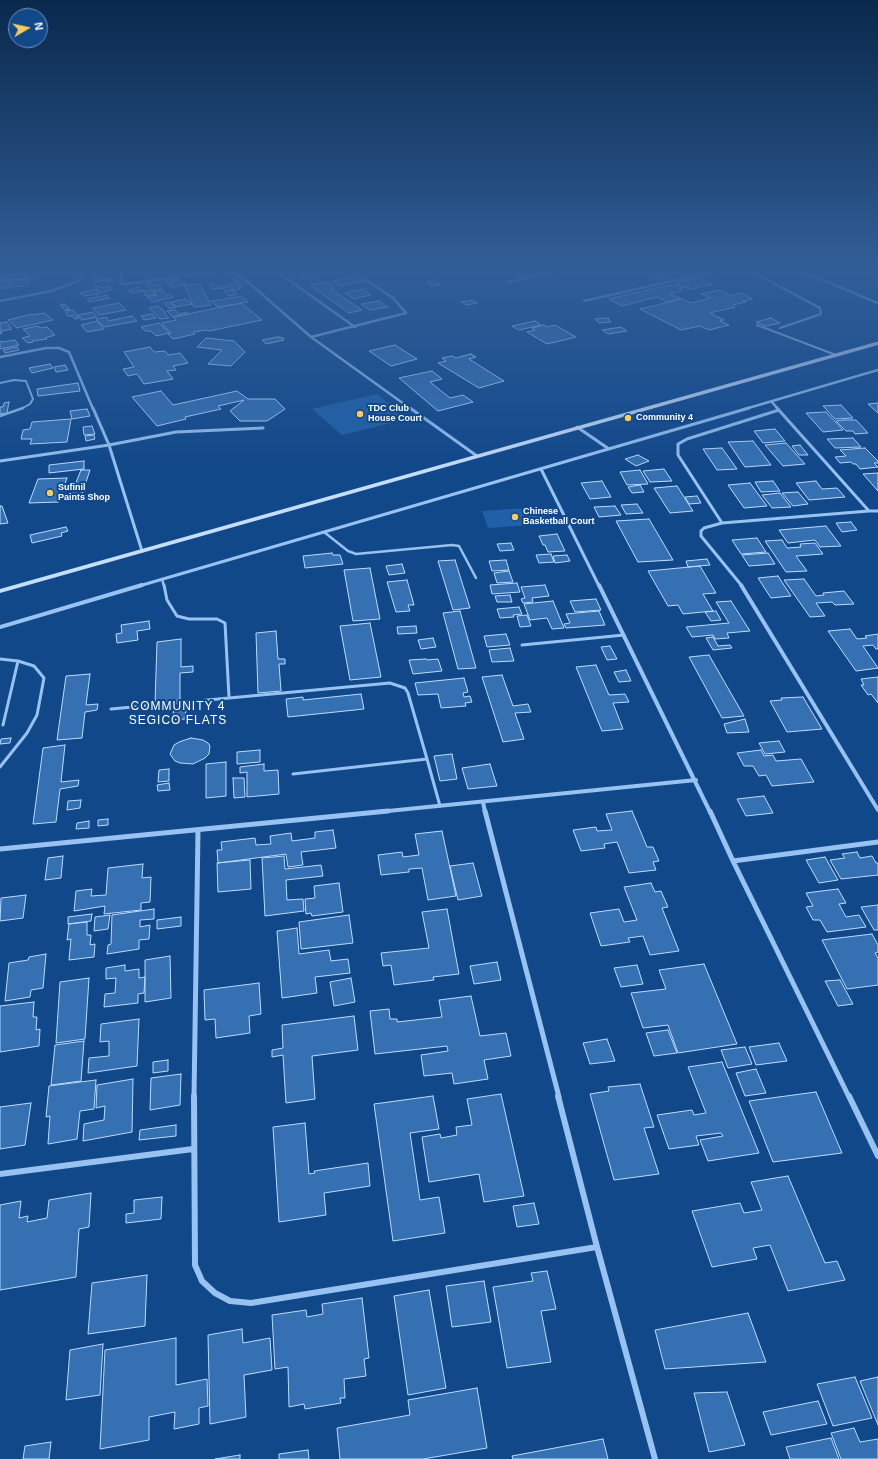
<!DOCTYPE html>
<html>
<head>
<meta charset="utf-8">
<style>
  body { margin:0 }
  #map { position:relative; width:878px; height:1459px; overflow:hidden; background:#11488a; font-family:Arial,sans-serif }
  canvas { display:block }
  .north { position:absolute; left:8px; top:8px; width:40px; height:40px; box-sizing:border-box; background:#11488a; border:1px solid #7091b9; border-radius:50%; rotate:81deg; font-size:11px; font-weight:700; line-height:16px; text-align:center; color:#fff }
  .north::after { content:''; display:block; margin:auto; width:14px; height:18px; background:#ffcb57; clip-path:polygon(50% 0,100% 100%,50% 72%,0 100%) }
</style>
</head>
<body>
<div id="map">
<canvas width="878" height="1459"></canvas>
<div class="north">N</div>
</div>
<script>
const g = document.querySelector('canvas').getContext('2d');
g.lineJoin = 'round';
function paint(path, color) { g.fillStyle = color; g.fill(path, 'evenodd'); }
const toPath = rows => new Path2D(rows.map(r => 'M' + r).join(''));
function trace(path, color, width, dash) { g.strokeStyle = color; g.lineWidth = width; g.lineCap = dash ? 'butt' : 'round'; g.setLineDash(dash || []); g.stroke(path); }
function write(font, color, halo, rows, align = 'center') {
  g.font = font + ' Arial,sans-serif'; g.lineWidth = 4; g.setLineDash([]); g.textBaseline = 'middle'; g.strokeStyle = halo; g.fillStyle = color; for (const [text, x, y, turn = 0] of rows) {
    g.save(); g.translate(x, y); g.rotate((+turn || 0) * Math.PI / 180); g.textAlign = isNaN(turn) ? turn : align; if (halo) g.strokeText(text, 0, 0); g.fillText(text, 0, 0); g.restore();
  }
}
const green = toPath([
  [377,394,408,419,342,435,312,409],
  [540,507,548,524,488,528,482,511]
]);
const building = toPath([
  [100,268,121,268,120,272,110,272,113,270,100,270,100,268],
  [286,268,303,268,316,277,304,280,294,273,288,274,286,272,290,271,286,268],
  [320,268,337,268,343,272,330,275,320,268],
  [427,268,459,268,437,273,427,268],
  [667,268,701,268,679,274,667,268],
  [26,269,25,273,34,272,32,278,0,280,0,272,26,269],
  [520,270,527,274,519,276,512,272,520,270],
  [664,272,673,276,658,280,649,276,664,272],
  [357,276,365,281,341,286,333,281,357,276],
  [239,277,247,283,240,285,232,279,239,277],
  [699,277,713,284,690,289,685,287,679,288,683,290,670,294,680,298,667,302,657,297,622,306,609,299,670,285,674,286,680,285,676,283,699,277],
  [29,279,27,286,9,287,12,280,29,279],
  [95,279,110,279,110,280,115,280,94,282,95,279],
  [178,279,185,284,172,288,165,281,169,281,172,283,174,283,172,280,178,279],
  [11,280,9,288,0,288,0,281,11,280],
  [433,281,440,285,433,286,426,283,433,281],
  [327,282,335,288,331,289,362,310,349,313,310,285,327,282],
  [152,283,154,285,158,285,163,290,152,291,146,284,152,283],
  [236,283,240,285,241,287,238,288,240,289,234,290,226,285,236,283],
  [200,284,211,305,194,307,184,285,200,284],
  [210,284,216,284,218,287,226,286,227,288,212,289,210,284],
  [95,286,99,286,102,288,109,286,113,289,100,293,95,286],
  [137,287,143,291,131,293,128,291,137,287],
  [96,289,99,294,84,296,80,293,96,289],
  [363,289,371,295,354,299,345,293,363,289],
  [150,290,156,294,146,296,144,294,146,294,143,291,150,290],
  [162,290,166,295,170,294,174,297,153,302,147,297,157,295,153,291,162,290],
  [233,290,237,294,229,296,224,291,233,290],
  [719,290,732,296,741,293,753,299,743,301,746,302,733,305,735,307,710,313,724,320,720,321,729,325,709,330,700,326,681,330,640,309,682,299,691,303,711,298,701,294,719,290],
  [107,295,110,298,90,302,87,299,107,295],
  [242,296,248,302,218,307,211,301,242,296],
  [186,299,192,304,176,307,171,302,186,299],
  [472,300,477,303,467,305,461,302,472,300],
  [379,301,388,307,370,310,361,304,379,301],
  [169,302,176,307,170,309,164,303,169,302],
  [119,303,126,310,99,315,93,308,119,303],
  [241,303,262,320,209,331,207,330,193,332,195,334,173,339,168,334,171,333,161,323,176,320,173,317,241,303],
  [65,304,70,309,65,310,60,305,65,304],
  [158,306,165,312,164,313,169,318,160,319,149,308,158,306],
  [73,310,79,318,75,319,73,316,68,316,65,311,73,310],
  [175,310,179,314,187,312,189,314,173,317,167,311,175,310],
  [93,312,97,317,82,320,78,315,93,312],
  [44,313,53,320,17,328,8,320,32,314,33,315,44,313],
  [152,314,156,318,144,320,141,316,152,314],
  [132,316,137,321,104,327,96,319,107,317,108,321,132,316],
  [608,318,611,322,599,323,595,319,608,318],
  [771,318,780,323,766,326,756,322,771,318],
  [97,321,104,329,87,332,81,325,97,321],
  [535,321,541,325,519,330,512,326,535,321],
  [7,322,12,329,1,331,2,333,0,334,0,323,7,322],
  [159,323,169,333,156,336,151,331,146,331,141,327,159,323],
  [544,325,547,327,555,325,576,337,547,344,527,332,535,330,532,328,544,325],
  [38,326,40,328,47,327,55,335,45,338,47,339,32,341,33,342,28,343,22,338,30,336,23,329,38,326],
  [621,327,627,331,608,334,602,330,621,327],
  [278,337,283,338,284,340,266,344,262,340,278,337],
  [206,338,234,341,245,352,231,366,208,364,222,350,197,347,206,338],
  [15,340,19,345,0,349,0,341,2,342,15,340],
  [395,345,417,359,391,366,369,351,395,345],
  [17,347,19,350,5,353,3,350,17,347],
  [150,347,154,352,165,351,168,355,180,353,188,363,173,366,176,370,167,371,173,379,144,384,137,374,128,376,123,369,134,367,124,352,150,347],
  [471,354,476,357,469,359,504,381,479,388,438,363,446,361,442,358,452,356,456,358,471,354],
  [50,364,53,368,32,373,29,368,50,364],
  [65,365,68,370,56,372,54,367,65,365],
  [432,371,442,379,430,382,450,398,463,395,473,402,438,411,399,378,432,371],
  [78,383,80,391,38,396,37,389,78,383],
  [161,391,173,405,237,391,248,399,275,399,285,409,267,421,240,421,230,411,244,400,218,406,221,409,185,417,186,419,157,426,132,397,161,391],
  [9,402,7,413,0,414,0,407,3,407,4,403,9,402],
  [878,403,878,413,868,404,878,403],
  [841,405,853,418,835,419,823,406,841,405],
  [87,409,90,416,72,419,70,411,87,409],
  [826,412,843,430,823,432,806,413,826,412],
  [71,419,67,442,30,444,32,439,21,439,23,430,30,429,32,422,71,419],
  [844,420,856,420,868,433,855,434,853,431,846,431,836,421,844,420],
  [92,426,95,434,84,435,83,427,92,426],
  [775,429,785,441,763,443,754,431,775,429],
  [94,435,95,439,86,441,85,436,94,435],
  [853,438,861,447,835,448,827,439,853,438],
  [753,441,771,465,745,467,728,442,753,441],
  [786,443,805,464,783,466,765,445,786,443],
  [800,445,808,455,799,455,792,446,800,445],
  [722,448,737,469,717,470,703,449,722,448],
  [865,448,878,461,878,463,874,463,878,467,860,469,856,464,853,464,851,462,840,463,835,457,846,456,840,450,865,448],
  [638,455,649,461,636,466,625,459,638,455],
  [84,461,84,469,49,473,49,465,84,461],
  [664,469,672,481,650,482,643,471,664,469],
  [81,470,90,470,80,500,69,500,81,470],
  [640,470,648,484,627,485,620,472,640,470],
  [878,473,878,491,863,474,878,473],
  [67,478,59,502,29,503,38,479,67,478],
  [602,481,611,497,590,499,581,483,602,481],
  [773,481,780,491,761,492,755,482,773,481],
  [816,481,822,489,837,488,845,497,809,500,796,483,816,481],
  [750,483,767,506,744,508,728,485,750,483],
  [640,485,644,492,632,493,628,487,640,485],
  [677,486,693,511,670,513,654,488,677,486],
  [798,492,808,504,793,506,782,493,798,492],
  [780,493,791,507,772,508,762,495,780,493],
  [697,496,701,503,689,504,685,497,697,496],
  [637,504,643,513,626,514,621,505,637,504],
  [0,506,2,506,8,523,0,524,0,506],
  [615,506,621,515,599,517,594,507,615,506],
  [649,519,673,560,638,562,616,521,649,519],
  [851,522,857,530,842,532,836,523,851,522],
  [826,526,841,546,820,547,815,540,788,543,779,530,826,526],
  [66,527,68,531,61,533,62,536,32,543,30,535,66,527],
  [557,534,565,551,548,552,545,545,543,545,539,536,557,534],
  [757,538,766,552,741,554,732,540,757,538],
  [782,540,787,548,801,547,800,544,815,543,823,554,796,556,807,571,786,572,765,541,782,540],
  [511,543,514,550,500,551,497,544,511,543],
  [332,553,333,555,340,555,343,564,305,568,303,556,332,553],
  [768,553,775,564,749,566,742,555,768,553],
  [551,554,554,562,539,563,536,555,551,554],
  [567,555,570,561,555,563,553,556,567,555],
  [707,559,710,565,688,567,686,561,707,559],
  [455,560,470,608,453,610,438,561,455,560],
  [506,560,509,570,492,571,489,561,506,560],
  [402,564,405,573,389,575,386,566,402,564],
  [700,566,716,593,703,594,713,611,683,614,678,605,668,606,648,571,700,566],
  [370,568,380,619,353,621,344,570,370,568],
  [509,571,513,582,497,583,494,573,509,571],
  [778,576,791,596,771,598,758,578,778,576],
  [804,579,816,596,824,595,823,593,844,591,854,604,835,605,832,602,816,603,825,616,810,617,784,580,804,579],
  [407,580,414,605,408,605,410,611,396,612,387,582,407,580],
  [517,583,520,592,492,594,490,585,517,583],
  [545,585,549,596,532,598,533,602,523,603,521,599,525,598,521,587,545,585],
  [510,595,512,602,497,602,495,596,510,595],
  [596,599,601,610,575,612,570,601,596,599],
  [553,601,564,628,552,629,547,618,530,620,524,604,553,601],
  [731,601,750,631,727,633,729,638,715,639,713,635,692,637,686,627,729,623,716,602,731,601],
  [519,607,522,614,513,615,514,617,500,618,497,609,519,607],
  [460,611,476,668,458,669,443,613,460,611],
  [599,611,605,625,566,628,564,624,570,623,566,614,599,611],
  [716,611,721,620,711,621,705,612,716,611],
  [527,615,531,626,520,627,517,616,527,615],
  [149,621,150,629,137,631,138,640,117,643,116,634,122,633,121,625,149,621],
  [370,623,381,677,350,680,340,626,370,623],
  [416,626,417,633,398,634,397,627,416,626],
  [850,629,857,639,867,638,865,636,878,634,878,649,876,649,873,645,863,646,878,668,856,671,828,631,850,629],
  [276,631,278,659,285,659,285,664,279,664,281,691,258,693,256,633,276,631],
  [506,634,510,645,487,647,484,636,506,634],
  [713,637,718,646,730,645,732,648,713,650,706,638,713,637],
  [433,638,436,647,421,649,418,640,433,638],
  [181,639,181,667,193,666,193,672,180,673,180,700,155,703,157,642,181,639],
  [610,646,617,659,607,660,601,647,610,646],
  [510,648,514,661,492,662,489,650,510,648],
  [709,655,744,716,722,718,689,657,709,655],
  [426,659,427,660,438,659,442,671,413,674,409,660,426,659],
  [596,665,609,695,625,694,629,702,613,703,623,729,602,731,576,667,596,665],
  [626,670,631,681,619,682,614,672,626,670],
  [90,674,86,705,98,704,97,710,85,712,82,738,57,740,66,676,90,674],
  [502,675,513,706,528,704,531,712,515,713,524,739,503,742,482,677,502,675],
  [878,677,878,703,871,694,868,695,861,685,864,685,861,679,878,677],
  [464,678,468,692,463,693,464,697,470,696,472,702,465,703,466,706,441,708,438,694,418,695,415,683,464,678],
  [361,694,364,709,288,717,286,699,303,697,303,700,361,694],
  [803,697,822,729,787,732,770,701,782,700,781,698,803,697],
  [174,709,186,709,185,719,172,720,174,709],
  [745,719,749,732,727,733,724,724,745,719],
  [11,738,10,743,0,744,1,739,11,738],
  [191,738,203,740,208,743,210,746,209,754,205,758,193,764,180,763,175,761,170,754,174,745,179,742,191,738],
  [779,741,785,752,765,754,759,743,779,741],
  [65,745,61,782,79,780,78,786,60,789,56,822,33,824,43,748,65,745],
  [260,750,260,762,237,764,237,752,260,750],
  [761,750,764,756,773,755,776,761,801,759,814,782,772,786,766,775,759,776,753,766,744,766,737,753,761,750],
  [452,754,457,779,440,781,434,756,452,754],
  [226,762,226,796,206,798,206,764,226,762],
  [264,764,264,771,278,770,279,794,247,797,247,772,240,773,240,767,264,764],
  [490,764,497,786,468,789,462,768,490,764],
  [169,769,169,781,158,782,159,770,169,769],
  [233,778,244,778,245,797,234,798,233,778],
  [169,783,170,790,158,791,157,785,169,783],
  [764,796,773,813,746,816,737,799,764,796],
  [81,800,80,808,67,810,68,801,81,800],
  [632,811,647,847,653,847,659,861,653,862,656,870,629,873,617,842,604,844,605,848,581,851,573,830,596,827,597,831,612,830,606,814,632,811],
  [108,819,108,825,98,826,98,820,108,819],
  [89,821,89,828,76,829,77,823,89,821],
  [333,830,336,848,301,852,303,865,288,867,286,854,218,863,217,850,222,850,221,842,255,838,256,845,271,844,270,836,291,833,292,841,315,838,315,832,333,830],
  [442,831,456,896,428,900,422,868,409,869,409,872,381,875,378,855,402,852,403,857,419,855,415,834,442,831],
  [857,852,860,858,872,856,876,863,878,863,878,875,841,879,830,860,845,858,842,854,857,852],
  [63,856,61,878,45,880,48,858,63,856],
  [284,856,285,869,321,865,323,876,286,880,287,900,303,899,304,911,265,916,262,858,284,856],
  [825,857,838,880,819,883,806,860,825,857],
  [250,860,251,889,218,892,217,863,250,860],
  [473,863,482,896,458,900,450,866,473,863],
  [143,864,142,878,151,877,150,902,141,903,141,910,104,914,105,906,74,911,76,891,92,889,91,896,106,895,108,868,143,864],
  [339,883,343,912,312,916,311,913,306,914,305,899,315,898,314,886,339,883],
  [651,883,655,892,661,891,668,907,662,908,679,951,650,955,643,936,628,938,630,942,601,946,590,913,619,909,624,922,637,920,624,887,651,883],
  [838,889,846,903,839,904,846,917,859,915,866,927,827,932,820,920,813,920,806,907,813,906,806,893,838,889],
  [26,895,23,918,0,921,1,898,26,895],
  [878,905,878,930,874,930,861,907,878,905],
  [154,909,154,919,140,920,140,927,150,925,149,939,139,940,139,949,107,954,108,945,111,944,112,915,154,909],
  [447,909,459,974,433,977,434,980,394,985,391,965,383,966,381,953,429,948,422,912,447,909],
  [92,914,91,921,68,924,68,917,92,914],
  [110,915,108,929,94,931,95,917,110,915],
  [349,915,353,943,301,949,299,922,349,915],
  [181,917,181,926,157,929,157,920,181,917],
  [87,922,87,935,91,935,90,945,95,944,94,957,69,960,71,939,67,940,69,924,87,922],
  [297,928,299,954,329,950,331,961,348,959,350,973,315,977,317,993,282,998,277,931,297,928],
  [872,934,878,945,878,952,875,953,878,958,878,985,847,989,822,940,872,934],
  [46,954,43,988,31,990,30,997,5,1001,9,963,28,960,29,957,46,954],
  [170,956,171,998,145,1002,145,960,170,956],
  [497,962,501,980,474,984,470,966,497,962],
  [704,964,737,1044,678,1053,668,1025,643,1028,631,993,666,989,659,970,704,964],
  [125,965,125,971,139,969,139,978,145,977,144,993,138,994,138,1003,104,1007,105,994,115,993,116,978,106,979,106,968,125,965],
  [637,965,643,984,621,987,614,968,637,965],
  [89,978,85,1039,56,1043,60,982,89,978],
  [351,978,355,1002,334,1006,330,982,351,978],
  [840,980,853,1004,838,1006,825,981,840,980],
  [259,983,261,1014,249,1016,250,1033,216,1038,215,1019,205,1020,204,990,259,983],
  [471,996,480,1036,506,1033,511,1056,484,1060,488,1079,454,1084,452,1073,424,1076,421,1055,448,1051,447,1046,375,1054,370,1011,389,1009,390,1019,397,1019,397,1022,442,1017,439,1000,471,996],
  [34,1002,33,1017,37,1017,36,1030,40,1029,39,1046,0,1052,0,1006,34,1002],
  [354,1016,358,1050,312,1056,315,1099,286,1103,283,1055,272,1057,272,1050,283,1048,282,1025,354,1016],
  [139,1019,137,1066,88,1073,89,1058,109,1056,109,1041,100,1042,101,1024,139,1019],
  [668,1030,677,1053,654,1056,646,1033,668,1030],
  [607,1039,615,1061,590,1064,583,1043,607,1039],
  [84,1041,81,1081,51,1085,55,1045,84,1041],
  [779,1043,787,1061,756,1065,749,1047,779,1043],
  [745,1047,752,1064,728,1068,721,1050,745,1047],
  [168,1060,168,1071,153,1073,153,1062,168,1060],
  [722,1062,759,1153,708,1161,700,1140,723,1136,721,1133,696,1136,699,1145,669,1149,657,1115,692,1110,694,1115,706,1113,688,1067,722,1062],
  [756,1069,766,1093,745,1096,736,1073,756,1069],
  [181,1074,180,1105,150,1110,151,1078,181,1074],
  [133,1079,132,1132,83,1141,84,1124,104,1120,105,1106,96,1108,97,1085,133,1079],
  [96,1080,94,1109,80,1111,77,1139,48,1144,50,1116,46,1117,49,1086,96,1080],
  [640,1084,654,1127,644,1128,659,1174,614,1180,590,1094,609,1091,608,1087,640,1084],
  [816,1092,842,1153,773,1162,749,1101,816,1092],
  [501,1094,524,1196,484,1202,479,1174,429,1182,422,1137,440,1134,441,1138,457,1135,456,1127,472,1125,467,1099,501,1094],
  [433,1096,439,1129,410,1133,420,1200,439,1197,445,1233,393,1241,374,1104,433,1096],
  [31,1103,25,1145,0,1149,0,1107,31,1103],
  [305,1123,309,1174,315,1173,314,1171,368,1163,370,1186,324,1193,326,1215,279,1222,273,1127,305,1123],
  [176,1125,176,1136,139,1140,140,1130,176,1125],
  [788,1176,825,1263,837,1261,845,1280,788,1291,770,1245,753,1248,757,1259,712,1267,692,1211,740,1203,744,1213,762,1210,751,1182,788,1176],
  [91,1193,89,1227,79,1229,76,1277,0,1290,0,1205,21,1201,19,1218,28,1216,27,1222,47,1218,49,1200,91,1193],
  [162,1197,161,1219,126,1223,126,1214,134,1213,134,1200,162,1197],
  [534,1203,539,1224,517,1227,513,1206,534,1203],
  [547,1271,556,1309,541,1311,551,1362,507,1368,493,1287,533,1281,531,1273,547,1271],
  [147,1275,145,1326,88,1334,92,1283,147,1275],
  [484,1281,491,1322,452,1327,446,1286,484,1281],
  [429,1290,446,1388,408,1395,394,1296,429,1290],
  [362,1298,369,1358,364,1359,366,1376,344,1379,345,1398,340,1398,341,1403,305,1409,304,1404,289,1407,288,1367,275,1369,272,1315,306,1310,307,1317,323,1314,322,1304,362,1298],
  [748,1313,766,1362,665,1369,655,1330,748,1313],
  [242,1329,243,1343,270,1338,272,1370,244,1375,246,1417,210,1424,208,1335,242,1329],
  [176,1338,176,1385,207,1379,208,1406,199,1408,199,1424,174,1429,175,1412,149,1417,149,1440,100,1449,105,1350,176,1338],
  [103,1344,100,1395,66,1400,70,1350,103,1344],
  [855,1377,872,1418,833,1426,817,1384,855,1377],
  [878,1377,878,1425,860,1381,878,1377],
  [477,1388,487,1448,423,1459,340,1459,337,1428,410,1415,408,1400,477,1388],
  [727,1392,745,1445,709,1452,694,1393,727,1392],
  [818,1401,827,1424,771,1435,763,1412,818,1401],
  [854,1428,860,1442,878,1439,878,1459,841,1459,831,1433,854,1428],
  [831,1438,839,1459,790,1459,786,1447,831,1438],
  [603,1439,608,1459,513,1459,512,1456,603,1439],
  [51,1442,49,1459,23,1459,25,1446,51,1442],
  [308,1450,309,1459,279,1459,279,1454,308,1450],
  [240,1455,240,1459,215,1459,240,1455]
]);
const laneFar2 = toPath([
  [745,268,820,308,821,314,780,328],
  [757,325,836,355],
  [0,383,14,380,26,381,33,399,30,404,21,409]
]);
const laneFar1 = toPath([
  [0,416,23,408],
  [324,532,348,551,356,554,452,545,459,546,476,578],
  [162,579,164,586]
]);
const lane = toPath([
  [164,585,167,600,177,616,189,619,217,619,225,623,229,697],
  [522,645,624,635],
  [0,659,18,661,34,666,44,678,37,715,27,733,0,767],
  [111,709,390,683,405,688,408,693,427,759],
  [3,725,18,661],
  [293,774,427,759,440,806]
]);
const streetFar4 = toPath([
  [123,268,120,283,125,284,222,271,240,275,311,337,411,409],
  [272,268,355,327],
  [794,268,878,303],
  [508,282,570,268],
  [0,301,51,291,73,283,82,278,84,268],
  [584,301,729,268],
  [311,337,406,313,393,298,357,274],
  [0,357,46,348,59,348,69,352,93,409],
  [771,401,778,409],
  [745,409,878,370]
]);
const streetFar3 = toPath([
  [93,408,109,445,142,551],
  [410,408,477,456],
  [577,427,609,449],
  [0,461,109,445,176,432,263,428],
  [541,469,599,586],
  [869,511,878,511],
  [722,523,678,455,678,444,687,439,779,410],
  [139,586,749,408],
  [742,586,701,536,701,531,704,528,722,523,869,511,777,408]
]);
const streetFar2 = toPath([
  [599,585,710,812],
  [741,585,878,810],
  [0,627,142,585],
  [483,802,485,812],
  [378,812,696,780]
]);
const streetFar1 = toPath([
  [485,811,559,1097],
  [710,811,733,861,849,1097],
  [0,849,388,811],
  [733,861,878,842],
  [194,1097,198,830]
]);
const street = toPath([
  [194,1096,195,1265,202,1281,215,1293,230,1301,251,1303,597,1247],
  [558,1096,597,1247,655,1459],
  [849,1096,878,1156],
  [0,1174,193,1149]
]);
const secondary = toPath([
  [876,342,878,342,878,345,0,593,0,589,876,342]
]);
const markers = [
  [360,414,4,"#ffcb57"],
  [628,418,4,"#ffcb57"],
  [50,493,4,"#ffcb57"],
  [515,517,4,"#ffcb57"]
];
const farPoinames = [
  ["TDC Club",368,409],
  ["House Court",368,419],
  ["Community 4",636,418],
  ["Sufinil",58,488],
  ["Paints Shop",58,498],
  ["Chinese",523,512],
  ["Basketball Court",523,522]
];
const neighbourhoodNames = [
  ["COMMUNITY 4",178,707],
  ["SEGICO FLATS",178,721]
];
paint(green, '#1f60a8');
paint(building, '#3470b2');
trace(building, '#bddbfd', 1);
trace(laneFar2, '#97c2f1', 2);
trace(laneFar1, '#97c2f1', 2.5);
trace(lane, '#97c2f1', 3);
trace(streetFar4, '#97c2f1', 2.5);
trace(streetFar3, '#97c2f1', 3);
trace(streetFar2, '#97c2f1', 4);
trace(streetFar1, '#97c2f1', 5);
trace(street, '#97c2f1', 6);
paint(secondary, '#c5defc');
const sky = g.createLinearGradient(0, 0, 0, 473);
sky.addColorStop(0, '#09284c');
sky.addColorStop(0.57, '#325e98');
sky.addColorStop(1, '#325e9800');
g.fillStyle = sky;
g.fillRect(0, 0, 878, 473);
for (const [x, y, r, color] of markers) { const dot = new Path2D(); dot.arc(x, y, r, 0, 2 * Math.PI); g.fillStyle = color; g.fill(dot); trace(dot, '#11488a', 1.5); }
write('bold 9px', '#fff', '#11488a', farPoinames, 'left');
g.letterSpacing = '1px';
write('12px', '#fff', '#11488a', neighbourhoodNames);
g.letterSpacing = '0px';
</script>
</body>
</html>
